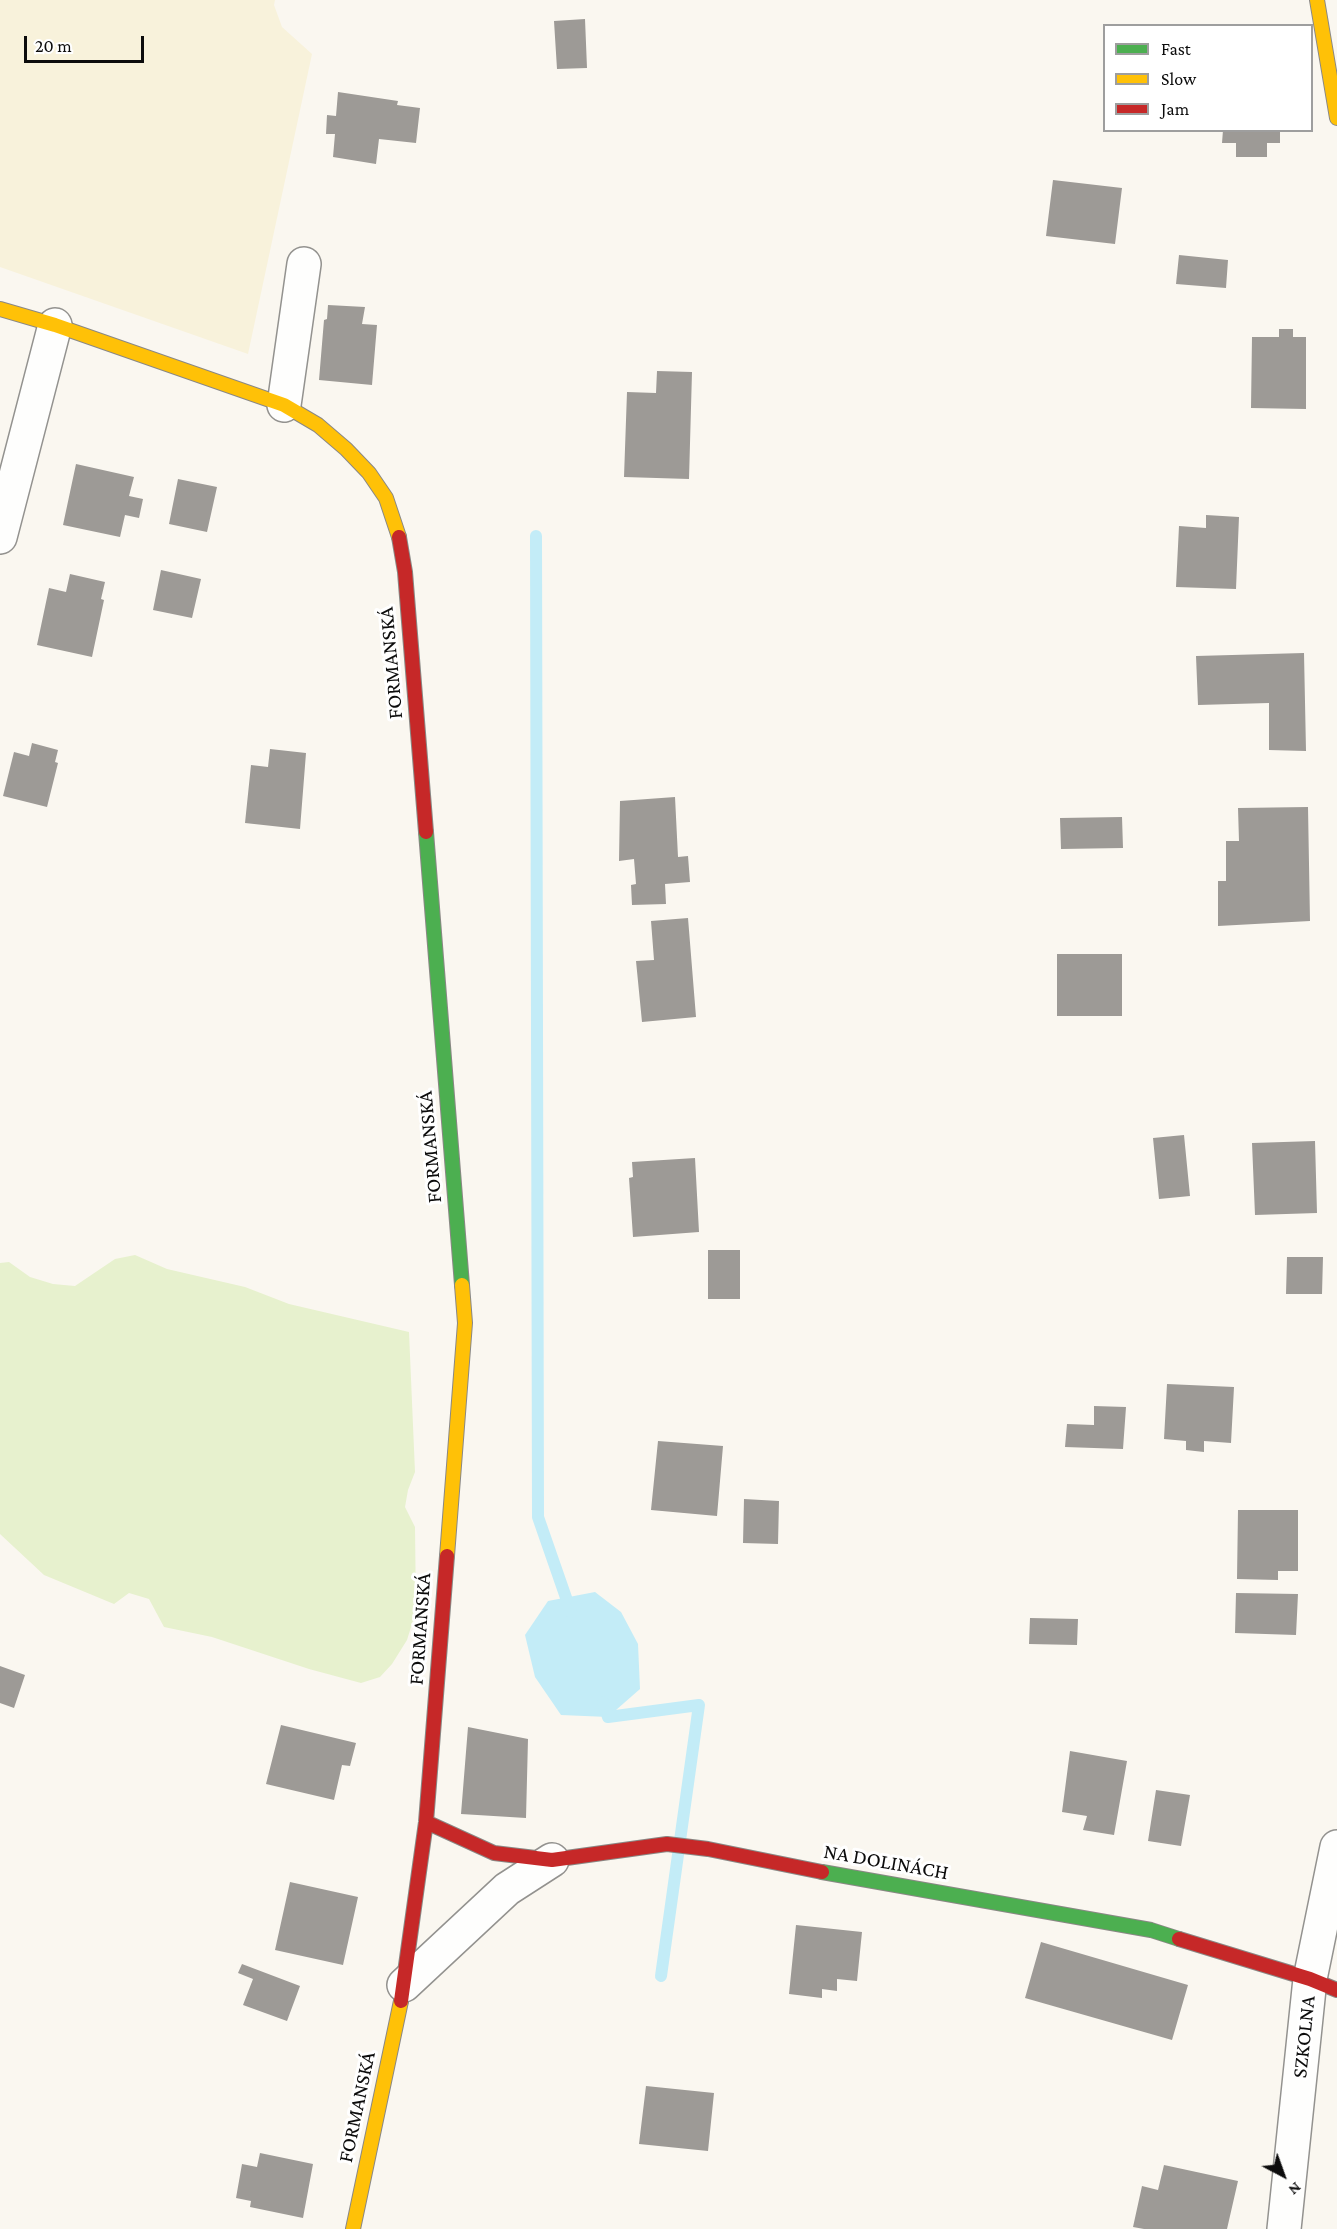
<!DOCTYPE html>
<html>
<head>
<meta charset="utf-8">
<style>
  body { margin:0 }
  #map { position:relative; width:1337px; height:2229px; overflow:hidden; background:#faf7f0; font-family:"Crimson Pro",serif }
  canvas { display:block }
  .legend { position:absolute; left:1103px; top:24px; width:210px; height:108px; box-sizing:border-box; background:#fff; border:2px solid #9e9e9e; margin:0; padding:8px 10px; list-style:none; font-size:18px; color:#0c0c0c }
  .legend li { display:flex; align-items:center; gap:12px; height:30px }
  .legend b { width:30px; border:2px solid #9e9e9e }
  .north { position:absolute; left:1253px; top:2145px; width:60px; height:60px; -webkit-text-stroke:4px #fff; paint-order:stroke; rotate:139deg; font-size:16px; font-weight:700; line-height:24px; text-align:center; color:#0c0c0c }
  .north::after { content:''; display:block; margin:auto; width:21px; height:27px; background:#0c0c0c; clip-path:polygon(50% 0,100% 100%,50% 72%,0 100%) }
  .scale { position:absolute; left:24px; top:36px; width:120px; height:27px; box-sizing:border-box; border:3px solid #0c0c0c; border-top:0; padding-left:8px; font-size:18px; line-height:21px; white-space:nowrap; color:#0c0c0c; -webkit-text-stroke:4px #fff; paint-order:stroke }
</style>
</head>
<body>
<div id="map">
<canvas width="1337" height="2229"></canvas>
<ul class="legend">
<li><b style="height:8px;background:#4caf50"></b>Fast</li>
<li><b style="height:8px;background:#ffc107"></b>Slow</li>
<li><b style="height:8px;background:#c62828"></b>Jam</li>
</ul>
<div class="north">N</div>
<div class="scale">20 m</div>
</div>
<script>
const g = document.querySelector('canvas').getContext('2d');
g.lineJoin = 'round';
function paint(path, color) { g.fillStyle = color; g.fill(path, 'evenodd'); }
const toPath = rows => new Path2D(rows.map(r => 'M' + r).join(''));
function trace(path, color, width, dash) { g.strokeStyle = color; g.lineWidth = width; g.lineCap = dash ? 'butt' : 'round'; g.setLineDash(dash || []); g.stroke(path); }
function write(font, color, halo, rows, align = 'center') {
  g.font = font + ' "Crimson Pro",serif'; g.lineWidth = 6; g.setLineDash([]); g.textBaseline = 'middle'; g.strokeStyle = halo; g.fillStyle = color; for (const [text, x, y, turn = 0] of rows) {
    g.save(); g.translate(x, y); g.rotate((+turn || 0) * Math.PI / 180); g.textAlign = isNaN(turn) ? turn : align; if (halo) g.strokeText(text, 0, 0); g.fillText(text, 0, 0); g.restore();
  }
}
const farmland = toPath([
  [0,0,275,0,274,5,282,27,312,54,248,354,0,267]
]);
const green = toPath([
  [135,1255,167,1269,245,1287,289,1304,409,1332,415,1472,408,1490,405,1507,415,1527,416,1611,407,1640,392,1664,380,1677,361,1683,309,1669,212,1637,164,1627,149,1599,129,1593,114,1604,44,1575,0,1534,0,1263,9,1262,30,1277,53,1284,75,1286,115,1259]
]);
const water = toPath([
  [595,1592,621,1612,638,1644,640,1689,608,1717,561,1715,535,1677,525,1635,548,1601]
]);
const stream = toPath([
  [536,536,538,1517,571,1612],
  [603,1702,608,1717,699,1705,661,1976]
]);
const building = toPath([
  [585,19,587,68,557,69,554,21],
  [338,92,398,101,397,105,420,108,416,143,379,139,376,164,333,157,335,134,326,134,327,115,336,116],
  [1223,130,1280,130,1280,143,1267,143,1267,157,1236,157,1236,143,1222,143],
  [1053,180,1122,188,1115,244,1046,236],
  [1179,255,1228,260,1226,288,1176,284],
  [328,305,365,307,362,324,377,325,372,385,319,380,324,320,327,319],
  [1279,329,1293,329,1293,337,1306,337,1306,409,1251,408,1252,337,1279,337],
  [657,371,692,372,689,479,624,477,627,392,656,393],
  [76,464,134,477,129,496,143,499,139,518,125,515,120,537,63,525],
  [178,479,217,487,207,532,169,524],
  [1206,515,1239,517,1236,589,1176,587,1179,526,1206,528],
  [161,570,201,579,192,618,153,610],
  [70,574,105,582,101,599,104,600,92,657,37,645,49,588,66,592],
  [1304,653,1306,751,1269,750,1269,703,1198,705,1196,656],
  [32,743,58,750,55,762,58,763,47,807,3,796,14,752,29,756],
  [270,749,306,753,300,829,245,823,251,765,268,767],
  [675,797,678,857,688,856,690,882,665,884,666,904,632,905,631,885,636,884,634,859,619,861,620,801],
  [1308,807,1310,921,1218,926,1218,881,1226,881,1226,841,1239,841,1238,808],
  [1122,817,1123,848,1061,849,1060,818],
  [688,918,696,1017,642,1022,636,961,654,960,651,921],
  [1057,954,1122,954,1122,1016,1057,1016],
  [1184,1135,1190,1196,1159,1199,1153,1138],
  [1315,1141,1317,1213,1255,1215,1252,1143],
  [695,1158,699,1232,633,1237,629,1178,633,1177,632,1162],
  [708,1250,740,1250,740,1299,708,1299],
  [1287,1257,1323,1257,1322,1294,1286,1294],
  [1167,1384,1234,1387,1231,1443,1204,1441,1204,1452,1186,1450,1186,1441,1164,1439],
  [1094,1406,1126,1407,1123,1449,1065,1447,1067,1424,1094,1425],
  [658,1441,723,1446,717,1516,651,1510],
  [744,1499,779,1501,778,1544,743,1543],
  [1238,1510,1298,1510,1298,1571,1278,1571,1278,1580,1237,1579],
  [1236,1593,1298,1594,1296,1635,1235,1633],
  [1030,1618,1078,1619,1077,1645,1029,1644],
  [0,1666,25,1675,14,1708,0,1703],
  [281,1725,356,1743,350,1766,342,1765,334,1800,266,1784],
  [468,1727,528,1739,526,1818,461,1814],
  [1070,1751,1127,1761,1114,1835,1083,1830,1087,1816,1062,1812],
  [1156,1790,1190,1795,1181,1846,1148,1841],
  [290,1882,358,1897,343,1965,275,1950],
  [796,1925,862,1932,857,1981,837,1979,837,1991,822,1989,822,1998,789,1994],
  [1041,1942,1188,1985,1172,2040,1025,1998],
  [242,1964,300,1986,287,2021,243,2005,253,1979,238,1973],
  [646,2086,714,2093,708,2151,639,2144],
  [260,2153,313,2164,303,2218,250,2207,251,2201,236,2198,242,2164,257,2167],
  [1164,2165,1238,2181,1227,2229,1144,2229,1133,2227,1142,2186,1158,2190]
]);
const street = toPath([
  [284,405,304,264],
  [0,537,55,325],
  [404,1985,507,1889,552,1860],
  [1284,2229,1310,1979,1337,1847]
]);
const fast = toPath([
  [426,832,462,1285],
  [822,1872,1151,1930,1179,1939]
]);
const slow = toPath([
  [1317,0,1337,118],
  [0,309,55,325,284,405,318,425,346,449,369,473,386,498,399,537],
  [447,1556,465,1323,462,1285],
  [353,2229,401,2001]
]);
const jam = toPath([
  [399,537,405,572,426,832],
  [426,1822,494,1853,552,1860,667,1844,708,1849,822,1872],
  [1179,1939,1310,1979,1337,1990],
  [401,2001,426,1822,447,1556]
]);
const streetNames = [
  ["FORMANSKÁ",391,663,-95],
  ["FORMANSKÁ",430,1147,-95],
  ["FORMANSKÁ",420,1629,-86],
  ["NA DOLINÁCH",886,1862,10],
  ["SZKOLNA",1304,2037,-84],
  ["FORMANSKÁ",357,2107,-78]
];
paint(farmland, '#f8f2db');
paint(green, '#e7f1ce');
paint(water, '#c3ecf7');
trace(stream, '#c3ecf7', 12);
paint(building, '#9d9a96');
trace(street, '#93928f', 36);
trace(fast, '#8a8885', 16);
trace(slow, '#8a8885', 16);
trace(jam, '#8a8885', 16);
trace(street, '#fefefd', 33);
trace(fast, '#4caf50', 14);
trace(slow, '#ffc107', 14);
trace(jam, '#c62828', 14);
write('21px', '#0c0c0c', '#fff', streetNames);
</script>
</body>
</html>
